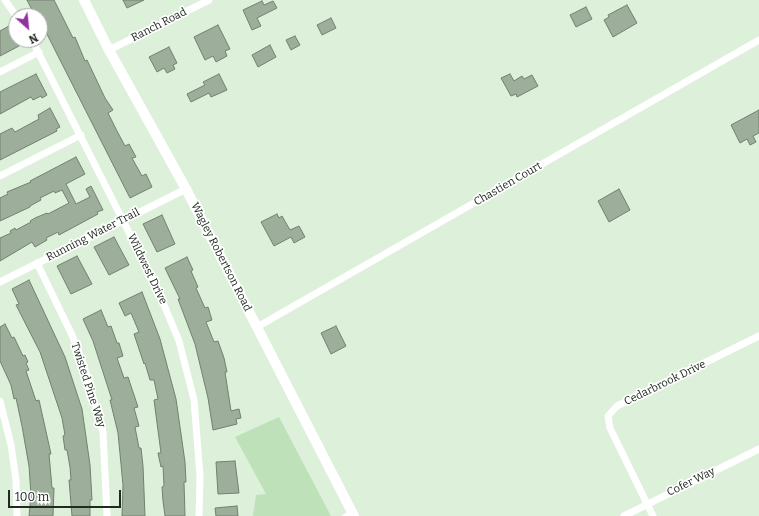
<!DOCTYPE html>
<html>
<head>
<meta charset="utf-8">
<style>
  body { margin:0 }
  #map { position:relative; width:759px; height:516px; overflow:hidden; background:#dcf0da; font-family:Bitter,serif }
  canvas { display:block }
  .north { position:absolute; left:8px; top:8px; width:40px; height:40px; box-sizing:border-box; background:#fff; border:1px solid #a6a9a6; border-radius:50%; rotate:153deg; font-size:11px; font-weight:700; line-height:16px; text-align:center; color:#212921 }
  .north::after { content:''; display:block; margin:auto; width:14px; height:18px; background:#90339e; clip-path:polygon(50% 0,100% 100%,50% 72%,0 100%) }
  .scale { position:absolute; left:8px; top:490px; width:113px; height:18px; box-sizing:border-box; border:2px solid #212921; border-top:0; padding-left:5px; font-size:12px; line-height:14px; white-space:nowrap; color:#212921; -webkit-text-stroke:3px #fff; paint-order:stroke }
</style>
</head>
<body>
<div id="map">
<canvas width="759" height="516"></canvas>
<div class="north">N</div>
<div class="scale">100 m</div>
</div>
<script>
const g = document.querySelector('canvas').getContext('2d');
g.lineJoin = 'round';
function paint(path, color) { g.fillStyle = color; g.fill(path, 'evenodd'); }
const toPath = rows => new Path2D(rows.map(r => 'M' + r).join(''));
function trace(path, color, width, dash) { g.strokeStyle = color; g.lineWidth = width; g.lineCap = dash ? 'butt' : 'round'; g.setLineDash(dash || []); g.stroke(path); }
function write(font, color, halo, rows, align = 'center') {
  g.font = font + ' Bitter,serif'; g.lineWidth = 3.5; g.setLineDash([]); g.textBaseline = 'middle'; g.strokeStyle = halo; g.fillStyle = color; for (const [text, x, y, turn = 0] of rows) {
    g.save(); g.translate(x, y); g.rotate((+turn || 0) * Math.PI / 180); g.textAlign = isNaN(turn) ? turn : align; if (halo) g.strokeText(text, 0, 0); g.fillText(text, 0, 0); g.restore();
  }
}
const green = toPath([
  [279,417,331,516,253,516,256,495,266,494,235,437]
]);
const building = toPath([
  [27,0,54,0,73,38,75,37,85,61,87,60,105,98,113,110,108,113,117,131,125,146,129,144,136,157,132,158,142,176,146,174,152,187,130,198,57,54,42,24,40,25,40,16,35,16,27,0],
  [123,0,144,0,127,8,123,0],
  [262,1,264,5,273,1,277,8,257,18,261,26,252,30,243,10,262,1],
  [627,5,637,23,613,37,604,20,609,17,608,15,627,5],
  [586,7,592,19,576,27,570,15,586,7],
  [331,18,336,28,322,35,317,25,331,18],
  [218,25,230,49,225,51,227,56,216,62,213,56,205,60,194,37,218,25],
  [9,26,19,46,0,56,0,31,9,26],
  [295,36,300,45,291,50,286,40,295,36],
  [270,45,276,57,258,67,252,55,270,45],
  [169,47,177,63,173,65,175,69,167,73,164,68,157,72,149,57,169,47],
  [36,74,47,95,42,98,41,96,33,100,31,97,0,114,0,92,36,74],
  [219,74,227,90,211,97,209,93,191,102,187,94,205,85,203,82,219,74],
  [510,74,514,81,522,76,524,79,532,75,538,86,517,97,516,94,511,96,501,78,510,74],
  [50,108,60,127,56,129,57,131,0,160,0,134,12,128,15,132,39,119,38,115,50,108],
  [759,110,759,133,753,136,756,142,750,145,747,139,740,143,731,125,759,110],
  [76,157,85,174,66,184,76,204,90,197,86,189,91,186,103,210,97,212,98,214,59,235,58,232,46,238,47,240,35,247,32,242,0,261,0,238,11,233,10,231,15,228,16,230,31,222,30,221,35,218,47,213,48,214,69,203,62,190,55,193,54,191,40,198,41,200,30,206,30,207,0,221,0,198,8,194,7,192,31,182,30,181,76,157],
  [619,189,630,210,609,222,598,201,619,189],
  [277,214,279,218,282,216,290,230,299,226,305,237,294,243,291,237,274,246,261,222,277,214],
  [162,215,175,244,157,252,143,224,162,215],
  [114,237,129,265,109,275,94,247,114,237],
  [77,256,92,284,71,294,57,266,77,256],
  [187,257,193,270,191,271,198,287,196,288,205,308,208,307,212,320,206,322,214,342,218,341,224,358,227,372,225,372,231,411,239,409,241,418,236,419,237,424,213,430,208,398,195,344,178,299,180,299,165,268,187,257],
  [29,280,65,357,82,409,90,465,92,500,90,500,90,516,72,516,69,480,71,480,70,467,67,450,65,450,63,436,65,435,62,418,40,352,16,305,19,304,12,289,29,280],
  [142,292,160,339,176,399,185,462,186,482,184,482,185,516,165,516,163,501,162,487,164,486,163,466,161,467,158,453,161,453,154,400,158,399,154,380,150,380,145,363,144,364,134,334,139,332,131,313,125,316,119,303,142,292],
  [101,310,108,327,111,326,117,343,119,343,123,356,117,358,124,378,128,377,138,407,134,408,139,426,135,427,139,448,141,448,143,466,145,516,122,516,123,485,118,433,110,400,112,400,93,341,83,319,101,310],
  [5,324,12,338,14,337,23,356,25,355,28,362,26,363,29,370,26,371,36,401,39,400,51,454,49,454,52,488,54,488,53,516,29,516,31,495,29,466,22,426,16,398,14,399,11,385,0,361,0,327,5,324],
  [336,326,346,346,331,354,321,333,336,326],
  [235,461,239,493,218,494,216,462,235,461],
  [237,506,238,516,216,516,215,508,237,506]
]);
const lane = toPath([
  [344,516,351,512]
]);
const street = toPath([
  [5,0,16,16],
  [32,40,157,288,179,341,194,400,200,476,199,516],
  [109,50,209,0],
  [0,72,39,52],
  [0,176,81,135],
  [37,263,72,335,83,363,103,432,107,516],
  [0,282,186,189],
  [257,327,759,40],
  [0,401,11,445,16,480,17,516],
  [624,516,759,449],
  [653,516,610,428,608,416,617,406,759,336]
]);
const secondary = toPath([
  [84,0,109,50,186,189,354,516]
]);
const streetNames = [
  ["Ranch Road",159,25,-27],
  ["Chastien Court",508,184,-30],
  ["Running Water Trail",93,235,-27],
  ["Wagley Robertson Road",221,257,63],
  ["Wildwest Drive",147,269,64],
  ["Cedarbrook Drive",665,383,-26],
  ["Twisted Pine Way",88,385,72],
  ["Cofer Way",691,482,-26]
];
paint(green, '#bee1ba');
paint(building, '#9daf9b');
trace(building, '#70826e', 1);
trace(lane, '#fff', 3.5);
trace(street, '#fff', 7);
trace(secondary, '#fff', 10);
write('11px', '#212921', '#fff', streetNames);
</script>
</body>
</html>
